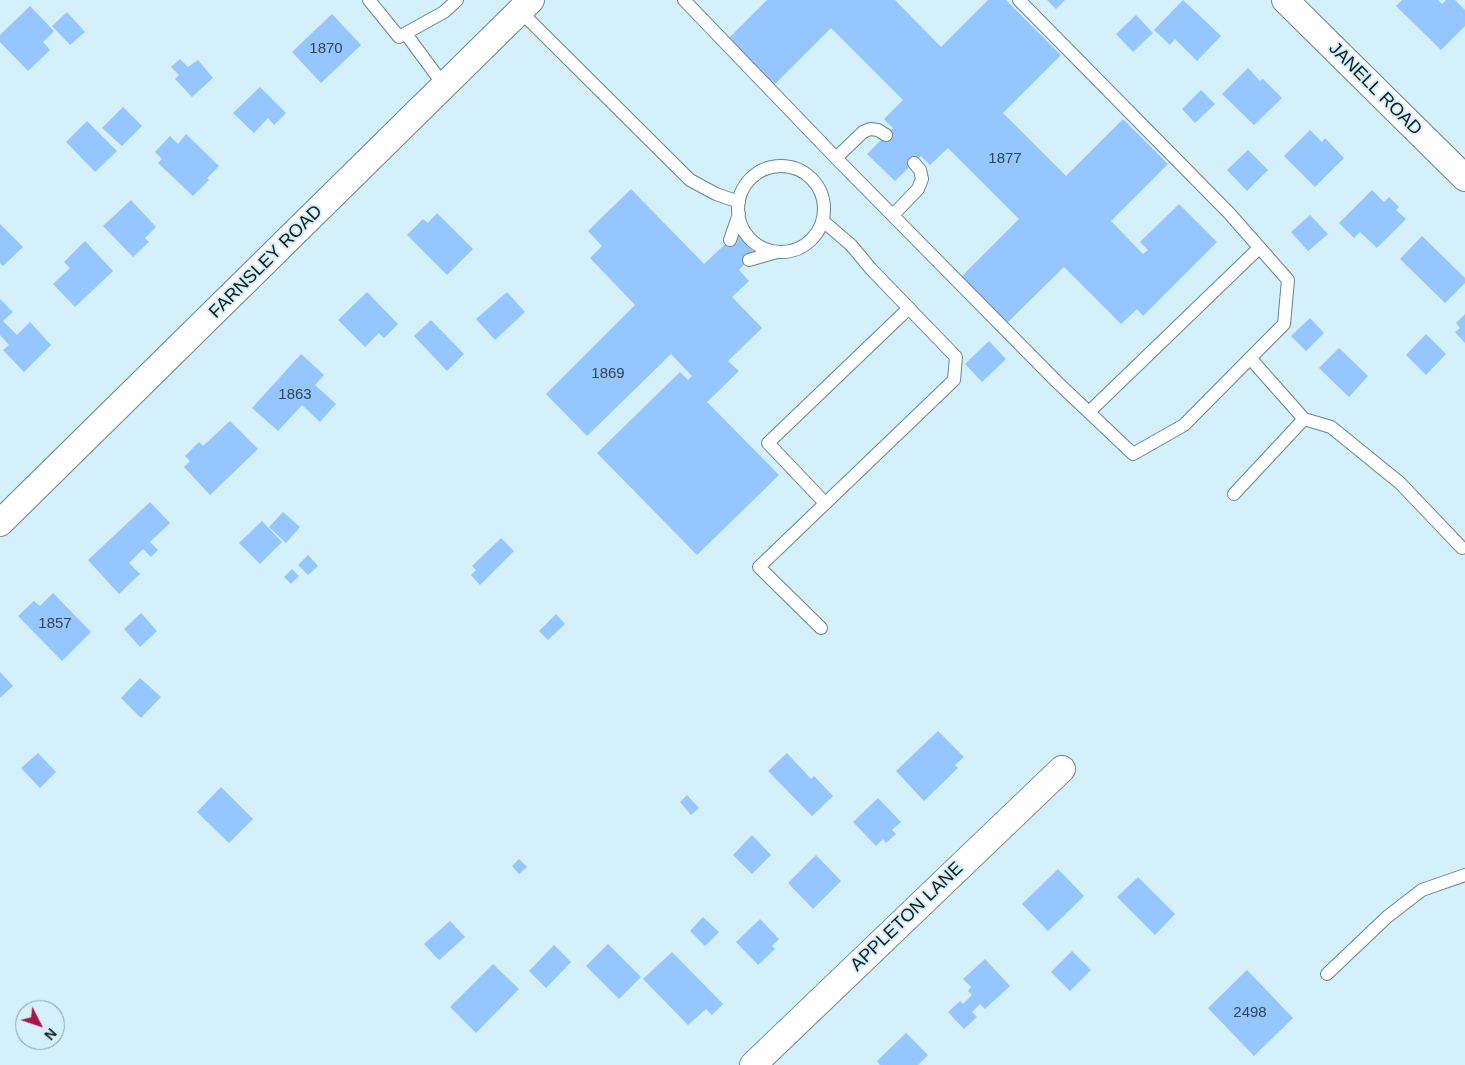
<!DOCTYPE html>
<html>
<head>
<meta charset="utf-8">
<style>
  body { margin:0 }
  #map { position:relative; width:1465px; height:1065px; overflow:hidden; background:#d4f0fb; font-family:Helvetica,sans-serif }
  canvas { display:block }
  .north { position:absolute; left:15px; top:1000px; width:50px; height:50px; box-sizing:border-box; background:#d4f0fb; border:1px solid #869ba3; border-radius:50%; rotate:131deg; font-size:14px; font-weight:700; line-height:20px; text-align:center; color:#111c1f }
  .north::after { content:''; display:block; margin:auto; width:18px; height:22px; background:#a8144c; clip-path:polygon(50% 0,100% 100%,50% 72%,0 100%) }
</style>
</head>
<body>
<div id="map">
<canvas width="1465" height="1065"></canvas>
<div class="north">N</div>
</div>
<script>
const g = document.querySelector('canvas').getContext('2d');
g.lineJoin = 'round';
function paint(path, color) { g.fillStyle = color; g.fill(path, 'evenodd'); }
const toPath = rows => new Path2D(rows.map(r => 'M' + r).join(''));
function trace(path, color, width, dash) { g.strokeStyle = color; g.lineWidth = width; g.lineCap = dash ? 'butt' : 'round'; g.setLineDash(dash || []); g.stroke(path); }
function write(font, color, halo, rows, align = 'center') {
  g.font = font + ' Helvetica,sans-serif'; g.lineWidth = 4; g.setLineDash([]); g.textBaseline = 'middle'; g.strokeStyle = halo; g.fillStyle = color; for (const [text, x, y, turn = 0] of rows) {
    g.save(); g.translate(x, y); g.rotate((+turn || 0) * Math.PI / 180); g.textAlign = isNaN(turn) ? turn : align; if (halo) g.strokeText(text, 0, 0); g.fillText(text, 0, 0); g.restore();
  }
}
const building = toPath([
  [767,0,895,0,941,47,988,0,1006,0,1061,55,1003,113,1066,176,1123,119,1168,164,1111,221,1143,254,1148,250,1140,242,1179,204,1217,242,1143,316,1137,309,1121,324,1064,267,1007,323,961,277,1019,219,948,148,930,165,921,156,895,181,867,154,893,128,884,119,903,100,831,28,774,85,728,39],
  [1047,0,1065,0,1056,9],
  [1183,0,1221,36,1197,61,1175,39,1170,45,1154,30],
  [1402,0,1438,0,1442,4,1446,0,1455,0,1465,10,1465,26,1441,50,1396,6],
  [30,6,54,31,43,42,50,50,28,71,0,42,0,35],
  [67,12,85,32,70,45,52,26],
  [332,14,361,45,321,83,292,52],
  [1136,15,1153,33,1133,52,1116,34],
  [180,59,188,67,198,60,213,78,192,97,175,79,179,75,171,67],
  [1248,68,1260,81,1263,79,1282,98,1254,125,1222,94],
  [260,87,286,113,274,125,268,118,254,133,233,113],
  [1201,90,1215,104,1195,123,1182,109],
  [123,107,142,126,122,146,102,128],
  [87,121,117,151,95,172,66,142],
  [1310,130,1322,142,1325,138,1344,158,1315,187,1284,156],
  [186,134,219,166,207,178,209,180,193,196,158,163,162,159,155,152,170,136,178,144],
  [1248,150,1268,170,1247,191,1227,170],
  [631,189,704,264,736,234,755,253,739,270,749,281,732,297,762,328,728,361,739,371,707,402,779,475,697,555,597,453,680,372,688,380,692,376,671,354,587,436,546,394,635,305,590,258,602,246,588,231],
  [1372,190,1384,202,1389,197,1399,207,1396,210,1406,219,1377,248,1360,232,1354,238,1339,223],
  [131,200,156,227,145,238,149,242,133,257,103,226],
  [437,213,473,249,447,275,407,235,423,219,428,223],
  [1310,215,1328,234,1308,251,1291,232],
  [0,224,23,247,3,266,0,263],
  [1422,236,1465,278,1465,283,1445,303,1400,259],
  [85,241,113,271,75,307,53,284,70,268,64,262],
  [367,292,398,324,384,338,379,333,365,347,338,320],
  [507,292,525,312,495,340,476,319],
  [0,299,13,312,3,321,17,335,30,322,51,345,24,372,3,350,9,345,0,335],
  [1465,314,1465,343,1455,332,1460,328,1456,323],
  [1310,318,1324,333,1306,351,1291,336],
  [431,320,464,354,447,371,414,336],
  [1426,334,1446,354,1426,375,1406,355],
  [989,341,1006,359,982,382,965,364],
  [1339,348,1368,376,1349,397,1319,368],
  [301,354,324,375,315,385,336,404,320,422,302,405,278,431,252,408],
  [230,421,258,449,210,495,184,467,190,461,185,456,199,442,203,446],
  [150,502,170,523,150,542,158,550,151,557,143,549,129,563,140,574,119,594,88,560],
  [283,512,300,527,286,543,269,527],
  [262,521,282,542,260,564,239,543],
  [501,538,514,551,480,585,471,575,476,570,472,566],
  [308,555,318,566,308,575,298,565],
  [292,569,299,576,291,584,284,577],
  [53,593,91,632,62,661,18,616,34,601,40,606],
  [141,613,157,631,140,647,124,629],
  [556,614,565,624,548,640,539,631],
  [0,672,13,686,0,698],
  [140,678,161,697,141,718,121,698],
  [938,731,964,757,955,765,958,768,924,801,896,771],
  [38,753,56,772,40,788,21,768],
  [787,753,811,779,814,776,833,796,812,816,768,771],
  [221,787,253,819,229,843,197,812],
  [687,795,699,808,691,815,680,802],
  [878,798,901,822,892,830,896,834,886,843,883,839,876,846,853,822],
  [752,835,771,855,752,874,733,855],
  [816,855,841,881,813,909,788,883],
  [519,859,527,867,519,874,512,866],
  [1058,869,1084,896,1048,931,1022,904],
  [1138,877,1175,914,1155,935,1117,897],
  [703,917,719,932,705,946,690,931],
  [760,919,779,939,772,946,775,949,758,965,736,942],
  [450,921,465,937,439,960,424,944],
  [608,944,641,977,619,999,586,966],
  [554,945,571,962,546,988,529,971],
  [1072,951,1091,970,1070,991,1051,972],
  [672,952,723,1004,712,1015,706,1009,688,1025,643,979],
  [985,959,1010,986,985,1009,980,1004,972,1012,977,1017,964,1029,948,1012,960,1001,963,1004,972,995,968,991,971,987,963,979],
  [493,964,519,989,476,1033,450,1007],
  [1247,970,1293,1018,1254,1056,1208,1008],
  [906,1033,928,1055,918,1065,880,1065,877,1061]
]);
const lane = toPath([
  [369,0,399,37,444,12,457,0],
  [684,0,836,158,1057,382,1133,454,1184,425,1284,324,1288,280,1229,213,1019,0],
  [520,11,690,180,716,194,739,202],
  [406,34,437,76,447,84],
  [836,158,863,132,870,129,878,130,886,135],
  '738 209a43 43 0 1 1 86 0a43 43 0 1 1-86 0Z',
  [893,215,918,189,922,179,920,170,914,163],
  [730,240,739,214],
  [749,260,777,252],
  [1089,412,1259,248],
  [1304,419,1331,427,1400,483,1462,548],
  [1234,494,1304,419,1250,358],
  [825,503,768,443,909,308],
  [821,628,759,567,954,380,956,357,871,269,851,245,823,221],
  [1327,974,1387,917,1422,890,1465,875]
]);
const street = toPath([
  [1285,0,1465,178],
  [0,523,531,0],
  [753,1065,1062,769]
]);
const numberNames = [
  ["1870",326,49],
  ["1877",1005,159],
  ["1869",608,374],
  ["1863",295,395],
  ["1857",55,624],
  ["2498",1250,1013]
];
const streetNames = [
  ["JANELL ROAD",1375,89,45],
  ["FARNSLEY ROAD",266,262,-45],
  ["APPLETON LANE",907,917,-44]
];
paint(building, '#95c6ff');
trace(lane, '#6b858f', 14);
trace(street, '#6b858f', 28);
trace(lane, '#fff', 12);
trace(street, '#fff', 26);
write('15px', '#324657', null, numberNames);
write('18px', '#111c1f', '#d4f0fb', streetNames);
</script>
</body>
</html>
